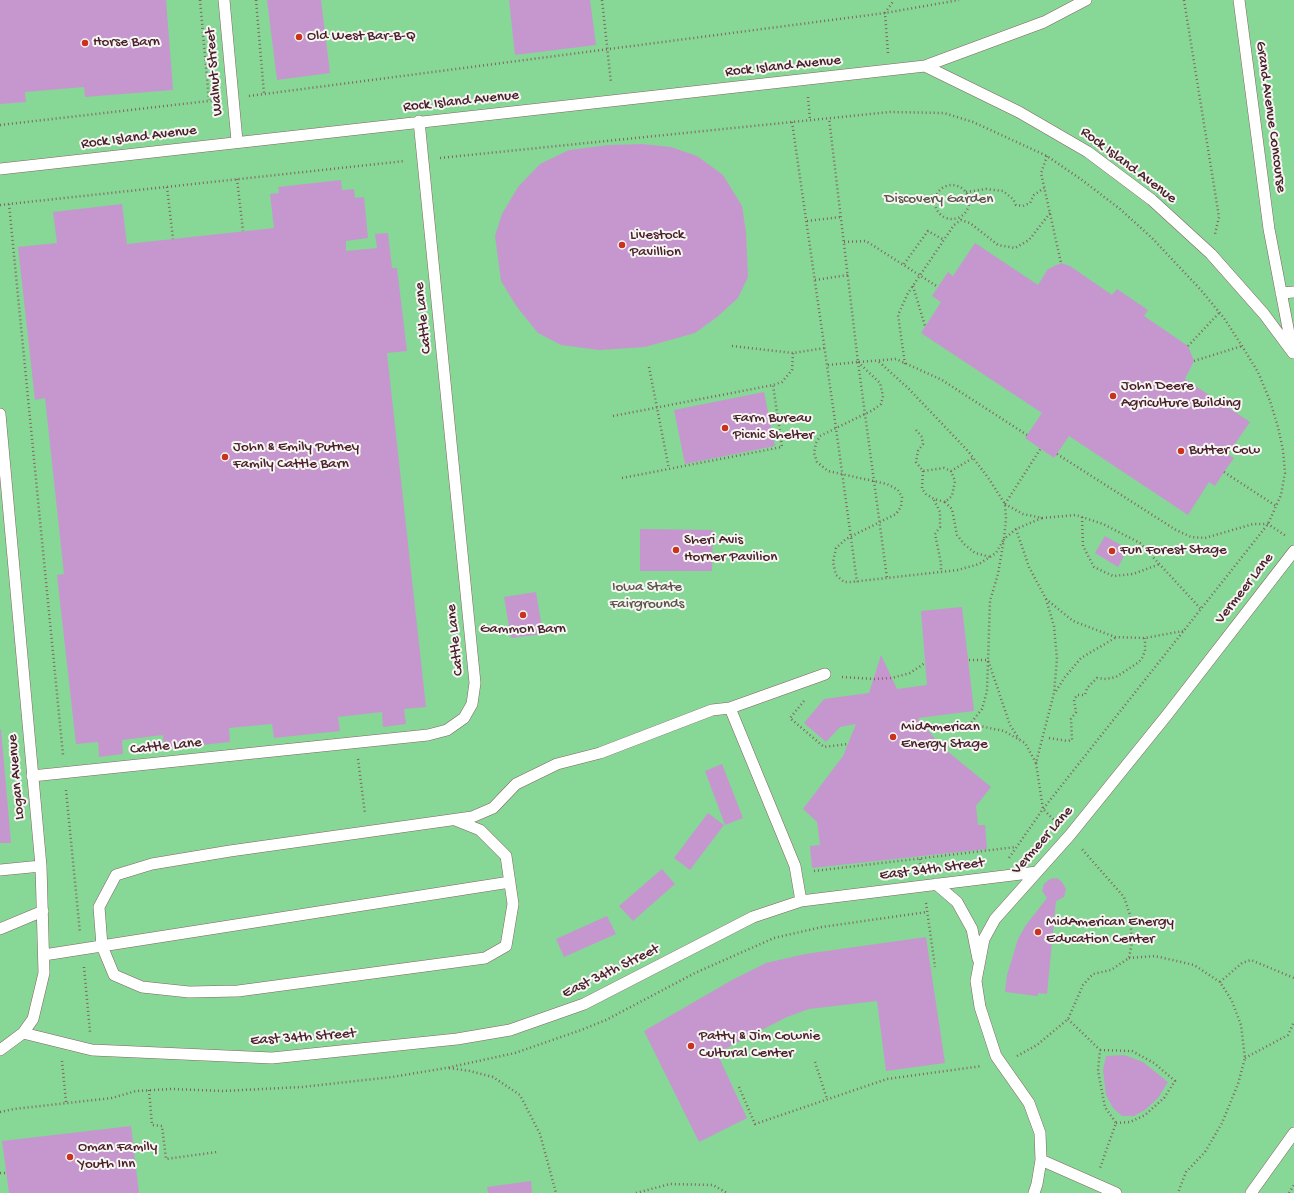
<!DOCTYPE html>
<html>
<head>
<meta charset="utf-8">
<style>
  body { margin:0 }
  canvas { display:block; background:#ebe5c8 }
</style>
</head>
<body>
<canvas width="1294" height="1193"></canvas>
<script>
const g = document.querySelector('canvas').getContext('2d');
g.lineJoin = 'round';
function paint(path, color) { g.fillStyle = color; g.fill(path, 'evenodd'); }
const toPath = rows => new Path2D(rows.map(r => 'M' + r).join(''));
function trace(path, color, width, dash) { g.strokeStyle = color; g.lineWidth = width; g.lineCap = dash ? 'butt' : 'round'; g.setLineDash(dash || []); g.stroke(path); }
function write(font, color, halo, rows, align = 'center') {
  g.font = font + ' "Gochi Hand",sans-serif'; g.lineWidth = 4; g.setLineDash([]); g.textBaseline = 'middle'; g.strokeStyle = halo; g.fillStyle = color; for (const [text, x, y, turn = 0] of rows) {
    g.save(); g.translate(x, y); g.rotate((+turn || 0) * Math.PI / 180); g.textAlign = isNaN(turn) ? turn : align; if (halo) g.strokeText(text, 0, 0); g.fillText(text, 0, 0); g.restore();
  }
}
const green = toPath([
  [0,0,1294,0,1294,1193,0,1193]
]);
const building = toPath([
  [0,0,166,0,173,90,85,97,84,87,25,92,26,102,0,104],
  [267,0,321,0,330,73,277,80],
  [509,0,590,0,596,45,515,55],
  [642,144,671,147,697,156,723,175,742,206,746,232,748,277,738,298,717,317,695,333,645,347,599,350,561,345,538,333,517,307,501,281,495,236,502,214,518,187,540,164,569,150,609,145],
  [341,180,342,190,354,189,355,198,364,197,368,238,346,241,346,251,377,248,375,234,388,233,392,268,397,268,407,351,387,353,426,707,404,709,406,724,383,727,382,712,338,717,340,731,274,738,272,724,229,728,230,742,164,749,163,735,122,740,123,754,99,757,98,742,76,744,57,575,64,574,45,398,35,400,18,247,57,243,53,212,122,204,127,244,274,228,270,194,279,193,278,187],
  [975,243,1038,285,1048,269,1061,263,1070,266,1112,295,1117,289,1148,310,1144,316,1188,346,1194,361,1185,379,1250,422,1228,454,1234,458,1224,472,1215,486,1209,482,1188,515,1069,436,1054,458,1025,438,1042,413,921,333,941,302,932,296,948,272,953,276],
  [764,392,775,446,685,464,674,410],
  [640,529,713,530,712,571,640,571],
  [1105,536,1128,549,1118,567,1095,553],
  [536,592,543,634,511,638,504,597],
  [962,607,974,711,918,718,941,746,991,787,976,806,978,825,985,825,987,849,812,868,810,846,820,845,817,822,803,809,843,756,856,724,840,727,826,742,804,723,824,699,869,693,881,655,897,689,927,685,921,611],
  [1,729,11,843,0,843,0,730],
  [722,764,743,818,725,825,705,771],
  [708,813,724,825,690,870,674,858],
  [662,869,675,884,633,921,619,906],
  [1057,878,1062,882,1066,889,1064,897,1056,901,1047,994,1038,993,1038,996,1005,992,1007,975,1018,939,1026,925,1047,898,1042,891,1044,884,1050,879],
  [607,916,616,934,564,957,556,939],
  [926,937,945,1063,886,1071,877,1001,809,1009,787,1017,717,1053,747,1118,699,1142,644,1031,732,980,766,963,805,954],
  [1124,1055,1143,1062,1168,1082,1158,1098,1145,1110,1134,1116,1122,1116,1113,1108,1106,1095,1103,1070,1106,1056],
  [131,1126,139,1193,9,1193,2,1141],
  [531,1181,532,1193,488,1193,487,1187]
]);
const path = toPath([
  [200,0,209,100],
  [256,0,264,94],
  [602,0,611,83],
  [1184,0,1219,217,1215,234],
  [888,53,885,13,894,0],
  [249,96,885,13,959,0],
  [808,97,810,120],
  [792,122,836,428,857,582],
  [0,125,217,100],
  [1047,156,1041,173,1061,263],
  [440,158,890,112,944,113,973,122,1047,156,1082,180,1120,209,1152,238,1200,289,1224,318,1242,346,1258,372,1270,401,1278,427,1283,450,1285,473,1281,495,1268,524,1043,809,1009,858],
  [237,179,243,231],
  '935 202a17 17 0 1 1 34 0a17 17 0 1 1-34 0Z',
  [167,187,173,239],
  [966,192,986,189,1003,191,1013,199,1016,205,1023,206,1030,203,1034,195,1044,188],
  [9,204,63,755],
  [0,205,405,161],
  [807,221,841,217],
  [844,242,866,241,938,287],
  [904,264,928,231,944,240],
  [815,280,848,275],
  [913,286,925,326],
  [732,346,793,353,825,348],
  [1188,346,1219,313],
  [1194,361,1242,346],
  [858,362,880,383,883,396,881,404,873,410,820,436,816,443,814,453,817,462,828,471,887,484,898,490,902,497,901,507,896,514,846,539,836,548,833,562,836,575,844,582,851,582,958,570,979,564,996,553,1004,539,1006,519,1005,504,989,479,968,451,908,388,877,360],
  [858,362,887,578],
  [859,362,896,359,942,380,1027,435],
  [905,364,898,315,908,293,954,225,961,220,970,223,998,245,1015,248,1029,240,1050,213],
  [828,365,858,362,829,118],
  [649,367,669,469],
  [613,416,773,385,782,382,792,370,793,353],
  [916,430,922,437,923,444,918,451,916,462,923,471,944,468,951,471,973,458],
  [1057,454,1176,530,1191,537,1205,538,1253,524,1268,524,1286,536],
  [923,471,922,489,926,494,934,499,945,502,952,496,955,481,951,471],
  [1224,472,1276,506],
  [622,478,782,447,773,385],
  [934,500,940,512,940,527,935,534,941,563,941,572],
  [945,502,952,509,957,535,964,544,975,553,990,557],
  [1005,504,1023,514,1042,518,1076,515,1103,524,1140,543,1201,609],
  [1005,504,1041,448],
  [1082,517,1083,546,1094,567,1113,576,1133,574,1160,564],
  [1016,529,1029,567,1046,599,1073,621,1115,637,1145,638,1183,631],
  [1046,599,1054,626,1057,659,1054,693,1036,763,1043,809,1057,823],
  [969,660,988,660,1010,725,1019,739],
  [842,677,874,679,892,678,910,673,925,663],
  [1056,691,1065,677,1081,658,1115,638],
  [804,701,790,718,824,747,848,744],
  [924,727,970,724],
  [1049,738,1068,741,1072,740,1071,719,1076,712,1074,700,1077,695,1085,695,1087,688,1097,678,1106,679,1116,677,1139,662,1142,658,1145,651,1145,638],
  [358,759,365,814],
  [1036,763,1025,743,1004,731,970,724,982,709,987,691,990,601,998,574,1004,539,1016,529,1042,518],
  [66,790,80,933],
  [920,859,921,868],
  [814,871,1016,847],
  [926,903,935,967],
  [1129,958,1155,956,1194,965,1220,982,1232,1001,1241,1025,1245,1058,1238,1084,1222,1123,1205,1152,1186,1172,1178,1193],
  [84,967,90,1032],
  [1220,982,1242,963,1251,960,1294,978],
  [1068,1019,1100,1050,1098,1071,1105,1107,1116,1123,1100,1168],
  [1100,1050,1132,1051,1154,1063,1175,1081,1164,1098,1145,1115,1130,1122,1116,1123],
  [1017,1056,1037,1045,1068,1019,1083,985,1093,974,1111,970,1129,958,1132,942,1130,915,1124,897,1081,848],
  [1245,1058,1288,1035,1294,1022],
  [62,1061,66,1102],
  [815,1062,827,1099],
  [449,1068,470,1071,493,1077,520,1095,540,1134,556,1193],
  [739,1087,755,1124,887,1079,982,1066],
  [149,1090,152,1125,162,1126,166,1159,217,1152],
  [0,1112,14,1109,112,1098,136,1091,172,1089,223,1091,302,1087,392,1077,446,1068,515,1053,581,1030,606,1020,695,973,774,938,822,927,927,912],
  [0,1173,6,1173],
  [636,1193,670,1184,713,1185,727,1193],
  [1289,1193,1294,1185]
]);
const lane = toPath([
  [224,0,237,141],
  [1239,0,1269,229,1292,349],
  [925,66,1019,112,1088,152,1152,200,1211,254,1264,314,1293,353],
  [0,169,925,66,1044,22,1086,0],
  [1281,293,1294,292],
  [0,414,41,866,44,973,33,1019,23,1033,0,1050],
  [730,708,825,674],
  [32,776,428,735,447,730,464,718,472,704,475,683,419,121],
  [455,820,480,830,506,856,513,904,506,946,485,958,238,991,189,992,142,987,114,975,102,946,99,907,116,875,152,864,230,851,472,817,493,808,516,784,557,764,600,753,712,710,730,708,795,866,801,901],
  [0,870,41,866],
  [936,884,957,902,972,929,978,959],
  [0,929,43,911],
  [44,955,510,882],
  [23,1033,92,1050,272,1058,457,1039,510,1030,584,1004,753,917,801,901,1037,872],
  [1041,1160,1116,1193],
  [1034,1193,1037,1184,1041,1160,1040,1133,1029,1103,996,1056,980,1007,976,981,984,939,995,919,1070,835,1167,715,1294,551],
  [1251,1193,1294,1133]
]);
const markers = [
  [299,37,4,"#c8321e"],
  [85,43,4,"#c8321e"],
  [622,245,4,"#c8321e"],
  [1113,396,4,"#c8321e"],
  [725,428,4,"#c8321e"],
  [1181,451,4,"#c8321e"],
  [225,457,4,"#c8321e"],
  [676,550,4,"#c8321e"],
  [1112,551,4,"#c8321e"],
  [523,615,4,"#c8321e"],
  [893,737,4,"#c8321e"],
  [1038,932,4,"#c8321e"],
  [691,1046,4,"#c8321e"],
  [70,1157,4,"#c8321e"]
];
const poiNames = [
  ["Old West Bar-B-Q",307,37],
  ["Horse Barn",93,43],
  ["Livestock",630,236],
  ["Pavillion",630,253],
  ["John Deere",1121,387],
  ["Agriculture Building",1121,404],
  ["Farm Bureau",733,419],
  ["Picnic Shelter",733,436],
  ["John & Emily Putney",233,448],
  ["Family Cattle Barn",233,465],
  ["Butter Cow",1189,451],
  ["Sheri Avis",684,541],
  ["Horner Pavilion",684,558],
  ["Fun Forest Stage",1120,551],
  ["Gammon Barn",523,630,"center"],
  ["MidAmerican",901,728],
  ["Energy Stage",901,745],
  ["MidAmerican Energy",1046,923],
  ["Education Center",1046,940],
  ["Patty & Jim Cownie",699,1037],
  ["Cultural Center",699,1054],
  ["Oman Family",78,1148],
  ["Youth Inn",78,1165]
];
const streetNames = [
  ["Rock Island Avenue",783,67,-6],
  ["Walnut Street",215,72,-95],
  ["Rock Island Avenue",461,102,-6],
  ["Grand Avenue Concourse",1270,117,82],
  ["Rock Island Avenue",139,138,-7],
  ["Rock Island Avenue",1128,166,37],
  ["Cattle Lane",424,318,-96],
  ["Vermeer Lane",1245,589,-52],
  ["Cattle Lane",456,640,-96],
  ["Cattle Lane",166,747,-6],
  ["Logan Avenue",17,777,-95],
  ["Vermeer Lane",1043,841,-49],
  ["East 34th Street",932,870,-7],
  ["East 34th Street",611,972,-26],
  ["East 34th Street",303,1038,-4]
];
const parkNames = [
  ["Discovery Garden",939,200],
  ["Iowa State",647,588],
  ["Fairgrounds",647,605]
];
paint(green, '#87d797');
paint(building, '#c697cf');
trace(lane, '#826462', 12);
trace(path, '#826462', 2.5, [1, 3]);
trace(lane, '#fff', 11);
for (const [x, y, r, color] of markers) { const dot = new Path2D(); dot.arc(x, y, r, 0, 2 * Math.PI); g.fillStyle = color; g.fill(dot); trace(dot, '#f6f6f2', 1.5); }
write('15px', '#4a1f2b', '#f6f6f2', poiNames, 'left');
write('15px', '#4a1f2b', '#f6f6f2', streetNames);
write('15px', '#5c564b', '#f6f6f2', parkNames);
</script>
</body>
</html>
